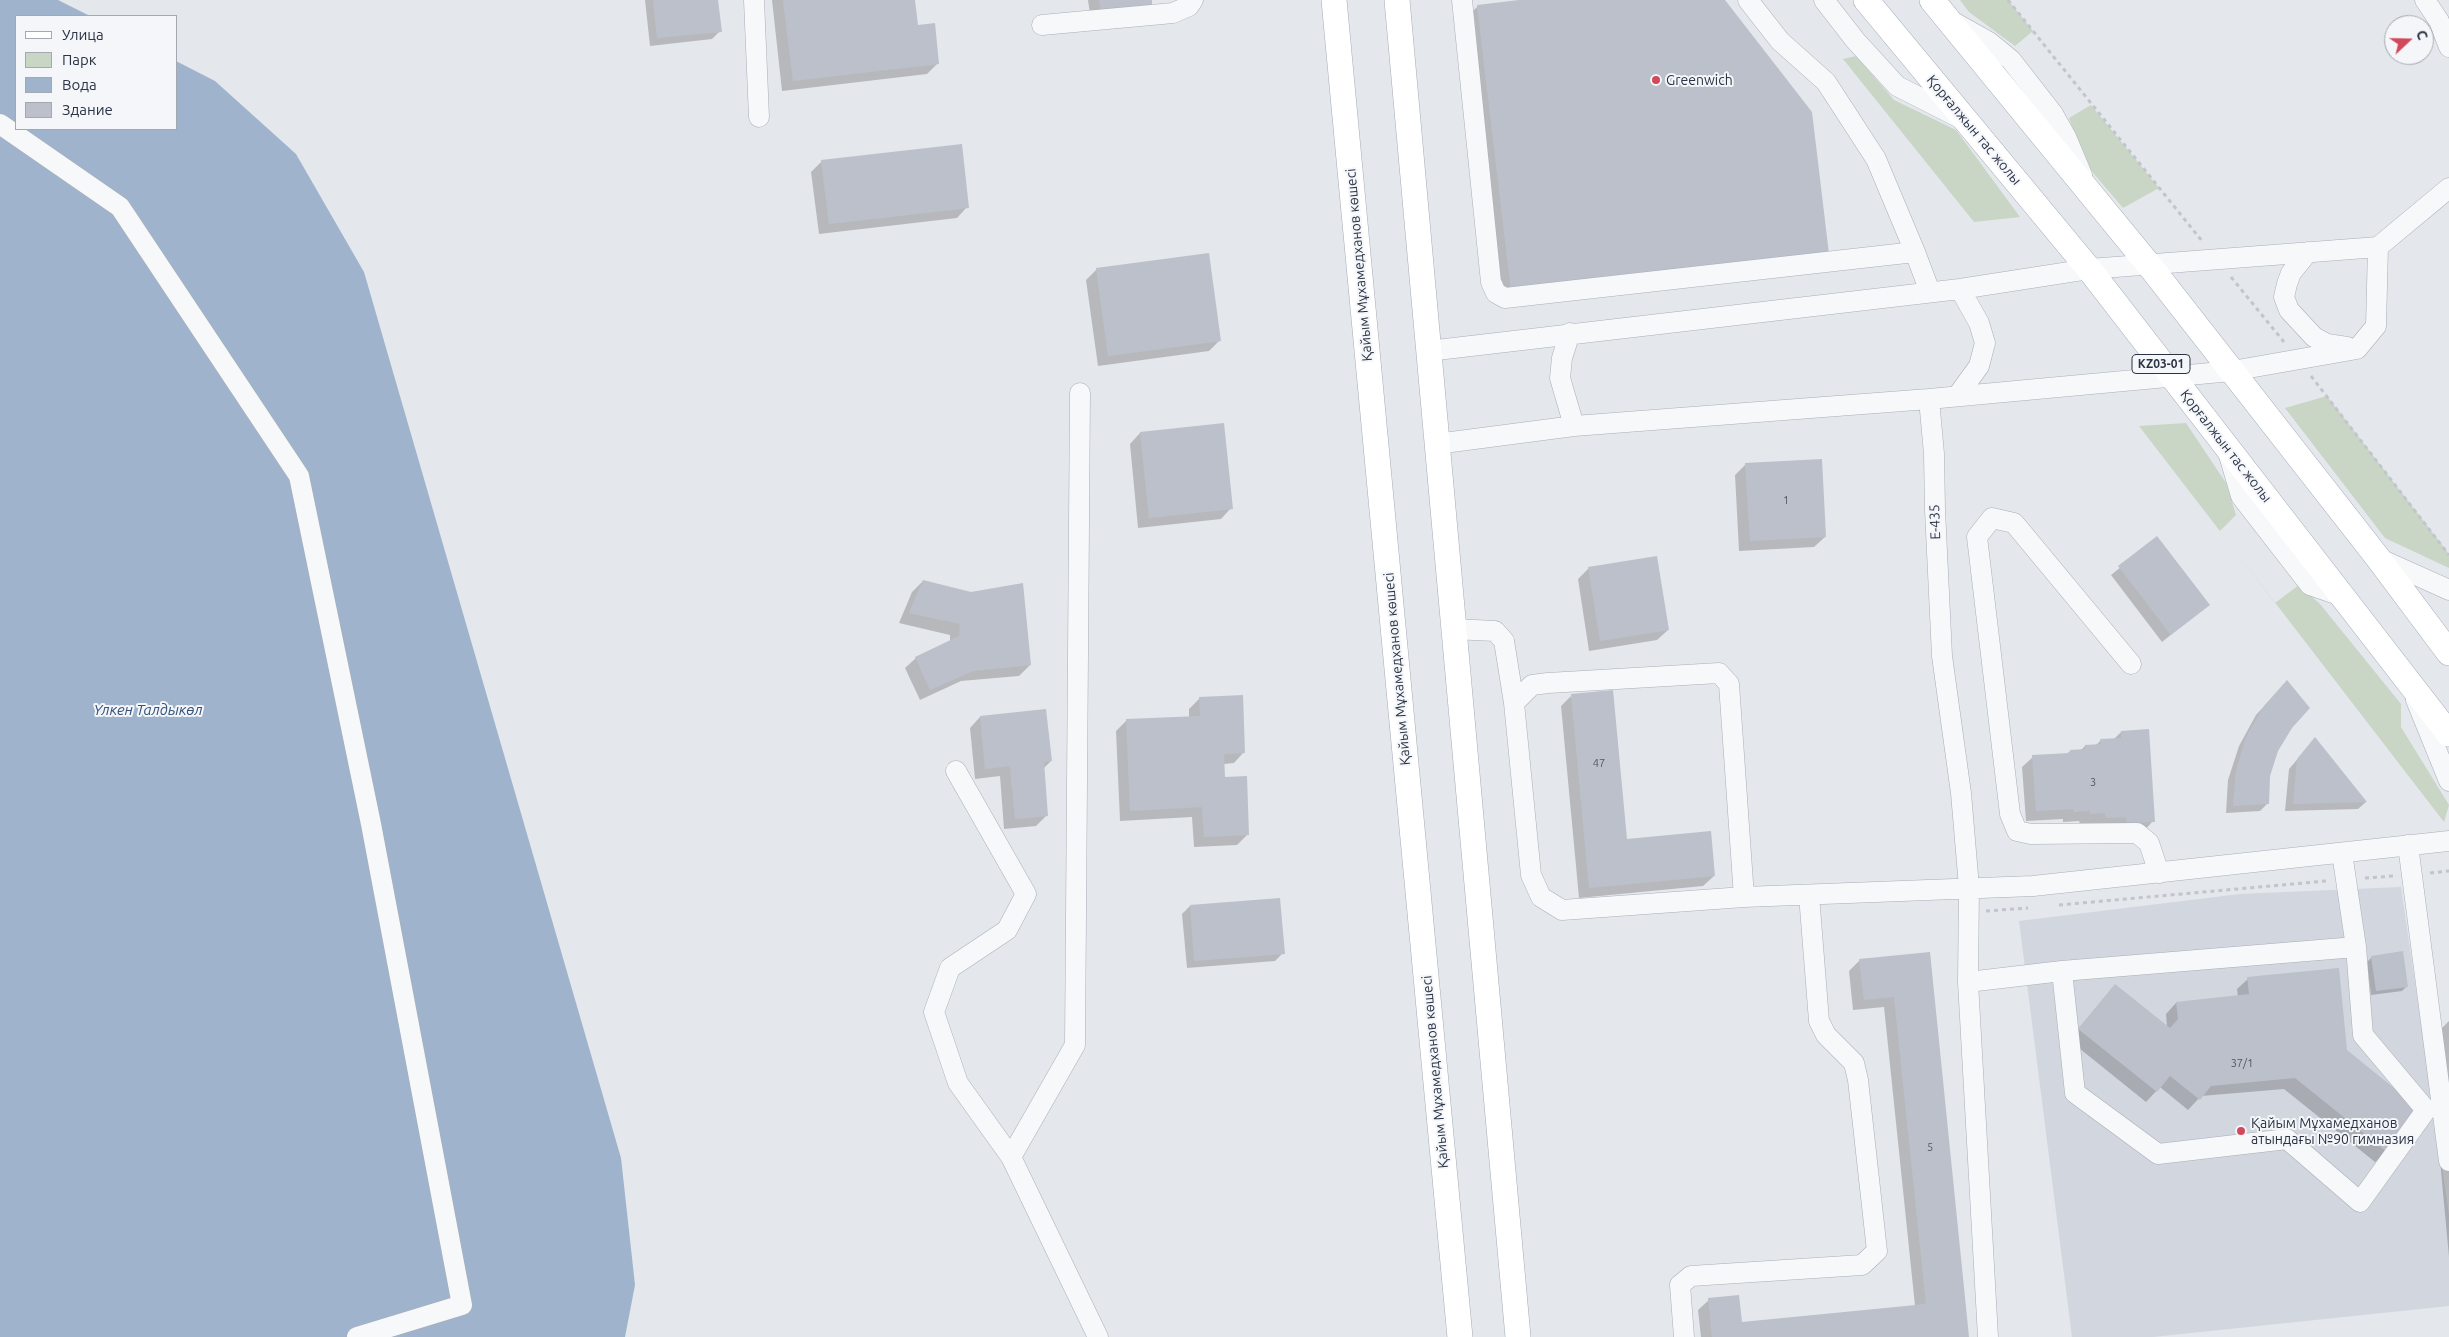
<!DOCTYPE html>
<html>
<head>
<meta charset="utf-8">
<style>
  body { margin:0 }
  #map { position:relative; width:2449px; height:1337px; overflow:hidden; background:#e4e7ec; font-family:Ubuntu,sans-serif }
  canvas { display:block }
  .legend { position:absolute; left:15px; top:15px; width:162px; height:115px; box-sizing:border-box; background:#f4f6f9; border:1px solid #a4a8b1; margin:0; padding:6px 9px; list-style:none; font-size:15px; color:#2b3445 }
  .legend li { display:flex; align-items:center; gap:10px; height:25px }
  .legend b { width:25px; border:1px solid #a4a8b1 }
  .north { position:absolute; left:2384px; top:15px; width:50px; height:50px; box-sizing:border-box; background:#f4f6f9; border:1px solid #a4a8b1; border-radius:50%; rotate:69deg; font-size:14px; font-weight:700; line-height:20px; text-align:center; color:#2b3445 }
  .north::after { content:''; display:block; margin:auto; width:18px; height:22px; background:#d1495b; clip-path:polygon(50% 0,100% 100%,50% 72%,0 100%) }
</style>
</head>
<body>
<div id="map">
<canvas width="2449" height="1337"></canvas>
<ul class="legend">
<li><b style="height:6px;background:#fff"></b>Улица</li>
<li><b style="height:14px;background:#c9d6c5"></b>Парк</li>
<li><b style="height:14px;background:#9fb4cc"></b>Вода</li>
<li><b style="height:14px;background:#bbc0ca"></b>Здание</li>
</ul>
<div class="north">С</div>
</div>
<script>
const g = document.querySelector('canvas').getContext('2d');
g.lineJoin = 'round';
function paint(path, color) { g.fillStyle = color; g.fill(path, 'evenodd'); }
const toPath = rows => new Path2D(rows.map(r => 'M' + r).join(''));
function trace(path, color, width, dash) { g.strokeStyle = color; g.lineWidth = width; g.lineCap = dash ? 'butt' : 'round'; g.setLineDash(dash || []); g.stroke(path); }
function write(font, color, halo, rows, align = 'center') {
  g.font = font + ' Ubuntu,sans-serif'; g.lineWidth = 4; g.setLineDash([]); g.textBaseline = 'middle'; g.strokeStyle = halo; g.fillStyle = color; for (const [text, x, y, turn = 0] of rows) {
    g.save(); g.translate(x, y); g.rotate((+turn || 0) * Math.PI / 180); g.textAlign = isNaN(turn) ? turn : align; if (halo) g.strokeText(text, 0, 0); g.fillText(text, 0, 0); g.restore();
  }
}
const built = toPath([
  [2401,887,2449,1215,2449,1306,2153,1337,2072,1337,2019,921,2240,894]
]);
const green = toPath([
  [1960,0,2008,0,2033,31,2015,46,1969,12],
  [1856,56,1894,100,1956,130,2020,217,1974,222,1843,59],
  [2091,105,2159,188,2123,208,2088,167,2069,118],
  [2327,396,2449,554,2449,568,2385,538,2285,408],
  [2186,423,2226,483,2236,515,2220,531,2275,603,2299,585,2320,604,2401,704,2401,727,2449,805,2444,822,2139,426]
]);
const water = toPath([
  [0,0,58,0,90,16,16,16,16,129,176,129,176,61,215,81,296,154,364,272,621,1158,635,1285,625,1337,0,1337]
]);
const shadow = toPath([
  [645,0,717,0,720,31,712,39,650,46],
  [772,0,914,0,917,26,938,63,927,74,782,91],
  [1088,0,1151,0,1091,21],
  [1529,0,1724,0,1501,301,1467,17,1478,6],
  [822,161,967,207,957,218,819,234,811,172],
  [1097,269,1219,341,1209,351,1098,366,1086,280],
  [1140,433,1231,508,1221,519,1138,528,1130,444],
  [1746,464,1825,537,1814,547,1739,551,1735,475],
  [2157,538,2208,605,2162,642,2111,575],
  [1589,568,1668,630,1657,640,1589,651,1578,579],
  [923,581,1030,665,1019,676,961,681,920,700,905,668,916,658,950,642,950,635,899,623,912,592],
  [2279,690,2291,727,2277,750,2269,776,2268,803,2260,811,2226,813,2228,780,2239,746,2256,715],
  [1571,696,1626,840,1714,876,1703,886,1579,898,1561,706],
  [1199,699,1244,752,1234,763,1224,764,1224,778,1248,834,1237,845,1194,847,1192,817,1120,821,1116,731,1126,721,1189,718,1189,709],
  [980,717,1051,761,1043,769,1047,815,1036,826,1004,829,1000,776,975,779,970,728],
  [2121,732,2153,821,2143,832,2096,828,2095,823,2080,824,2079,821,2063,822,2063,819,2026,821,2022,767,2033,757,2067,754,2070,751,2081,750,2085,746,2095,746,2101,740,2114,739],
  [2308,747,2366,802,2358,809,2285,811,2289,769],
  [1190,906,1283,953,1275,961,1187,968,1182,914],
  [1929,953,1967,1337,1701,1337,1698,1310,1709,1300,1741,1324,1915,1306,1884,1007,1853,1010,1849,971,1860,960],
  [2372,957,2407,986,2402,991,2371,995,2367,962],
  [2248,979,2346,1051,2386,1152,2375,1162,2284,1089,2201,1096,2188,1110,2160,1087,2146,1102,2069,1040,2115,985,2167,1027,2166,1014,2176,1003,2238,997,2237,989],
  [2449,1021,2449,1257,2429,1041]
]);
const building = toPath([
  [653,0,718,0,722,32,657,38],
  [783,0,915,0,918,25,935,23,939,64,793,81],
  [1099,0,1152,0,1152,5,1101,11],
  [1519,0,1725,0,1812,112,1829,254,1511,291,1477,5],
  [962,144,969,208,829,224,821,160],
  [1209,253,1221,341,1108,356,1096,268],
  [1224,423,1233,509,1149,518,1140,432],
  [1822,459,1826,537,1750,541,1745,463],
  [2157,536,2210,605,2171,635,2118,566],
  [1657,556,1669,630,1600,641,1588,567],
  [923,580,971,592,1023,583,1031,665,973,671,930,690,915,657,959,636,960,624,909,613],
  [2287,680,2310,708,2292,728,2278,751,2270,776,2269,804,2233,806,2236,771,2246,737,2264,706],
  [1613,690,1627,839,1711,831,1715,876,1589,888,1571,694],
  [1243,695,1245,753,1224,754,1225,777,1247,776,1249,835,1204,837,1202,807,1130,811,1126,719,1200,716,1199,697],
  [1046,709,1052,761,1044,762,1048,816,1015,819,1010,766,985,769,980,716],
  [2149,729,2155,822,2127,823,2126,817,2106,818,2105,813,2090,814,2090,811,2074,812,2073,809,2036,811,2032,755,2070,753,2070,750,2085,749,2085,745,2101,744,2100,739,2121,738,2121,731],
  [2315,737,2367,802,2293,804,2297,759],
  [1280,898,1285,954,1194,961,1190,905],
  [2403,951,2408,987,2376,991,2371,956],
  [1930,952,1969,1337,1712,1337,1708,1298,1739,1295,1742,1322,1926,1304,1894,997,1864,1000,1859,959],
  [2339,968,2347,1050,2421,1110,2387,1152,2295,1078,2211,1086,2200,1100,2170,1076,2157,1092,2078,1029,2115,984,2170,1028,2178,1019,2176,1002,2249,994,2247,977]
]);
const path = toPath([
  [2008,0,2202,241],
  [2231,277,2284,342],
  [2311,376,2449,555],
  [2430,873,2449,871],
  [2365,878,2394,876],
  [2059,905,2326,881],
  [1986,911,2028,908]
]);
const minor = toPath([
  [754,0,759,117],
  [1462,0,1491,282,1496,293,1505,298,1915,252],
  [1748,0,1780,41,1826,82,1876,159,1915,252,1930,292],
  [1824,0,1855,40,1897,86,1962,119],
  [2425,0,2439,21,2449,47],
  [1955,23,1989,42,2011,60,2053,114,2066,137,2082,175],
  [1042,25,1173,13,1189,6,1193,0],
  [0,124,120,207,299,476,371,824,462,1305,357,1337],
  [2308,252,2291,273,2287,284,2284,297,2289,310,2314,337,2327,344,2347,347],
  [1570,333,1562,358,1560,378,1574,426],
  [1428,351,1960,289,2089,269,2378,247],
  [1080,393,1075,1045,1011,1157,1098,1337],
  [1958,395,1979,366,1985,343,1979,323,1960,289],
  [1929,399,1934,454,1935,510,1942,656,1961,793,1969,887,1968,982,1988,1337],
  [1436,444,1574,426,1929,399,2232,371,2357,349,2376,326,2378,247,2449,188],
  [2228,452,2241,496,2310,585,2342,596],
  [2378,558,2449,590],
  [1453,629,1495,631,1504,641,1514,703],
  [2131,664,2014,523,1992,518,1977,537,2010,814,2017,831,2031,834,2137,833,2149,843,2159,873],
  [2416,700,2449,781],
  [956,771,1026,894,1007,930,950,968,934,1012,958,1083,1011,1157],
  [2408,845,2449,1161],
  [1744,897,1729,684,1719,673,1548,683,1532,685,1514,703,1531,875,1541,897,1562,910,1744,897,2033,886,2449,841],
  [2062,971,2075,1093,2158,1154,2287,1139,2360,1202,2426,1110,2363,1035,2356,947],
  [1968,982,2062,971,2356,947,2342,853],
  [1684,1337,1680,1285,1691,1276,1862,1265,1877,1251,1858,1080,1854,1063,1826,1035,1819,1021,1809,895]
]);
const major = toPath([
  [1334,0,1460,1337],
  [1397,0,1518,1337],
  [1866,0,2089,269,2449,734],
  [1932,0,2149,265,2378,558,2449,653]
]);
const markers = [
  [1656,80,5,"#d1495b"],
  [2241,1131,5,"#d1495b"]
];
const numberNames = [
  ["1",1786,500],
  ["47",1599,763],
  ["3",2093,782],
  ["37/1",2242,1063],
  ["5",1930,1147]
];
const shields = [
  [2161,364,58]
];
const shieldNames = [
  ["KZ03-01",2161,364]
];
const poiNames = [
  ["Greenwich",1666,80],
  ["Қайым Мұхамедханов",2251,1123],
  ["атындағы №90 гимназия",2251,1139]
];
const streetNames = [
  ["Қорғалжын тас жолы",1974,130,50],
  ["Қайым Мұхамедханов көшесі",1359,265,-95],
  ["Қорғалжын тас жолы",2226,446,52],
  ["Е-435",1935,522,-92],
  ["Қайым Мұхамедханов көшесі",1397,669,-95],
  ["Қайым Мұхамедханов көшесі",1435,1072,-95]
];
const waterNames = [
  ["Үлкен Талдыкөл",148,710]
];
paint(built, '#d2d6de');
paint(green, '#c9d6c5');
paint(water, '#9fb4cc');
paint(shadow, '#0003');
paint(building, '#bbc0ca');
trace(minor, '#a9aeb7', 21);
trace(major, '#a3abb8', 26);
trace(path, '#c2c5cb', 3, [4, 4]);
trace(minor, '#f7f8fa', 20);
trace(major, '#fff', 25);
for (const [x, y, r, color] of markers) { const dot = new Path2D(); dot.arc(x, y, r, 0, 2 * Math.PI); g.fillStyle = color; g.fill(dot); trace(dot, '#f4f6f9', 2); }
write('11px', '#4f5766', null, numberNames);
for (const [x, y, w] of shields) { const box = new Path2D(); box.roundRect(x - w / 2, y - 9.5, w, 19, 4); g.fillStyle = '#f4f6f9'; g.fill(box); trace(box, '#2b3445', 1); }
write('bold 12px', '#2b3445', null, shieldNames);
write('14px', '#2b3445', '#f4f6f9', poiNames, 'left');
write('14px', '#2b3445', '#f4f6f9', streetNames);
write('italic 15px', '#34527a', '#f4f6f9', waterNames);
</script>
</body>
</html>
